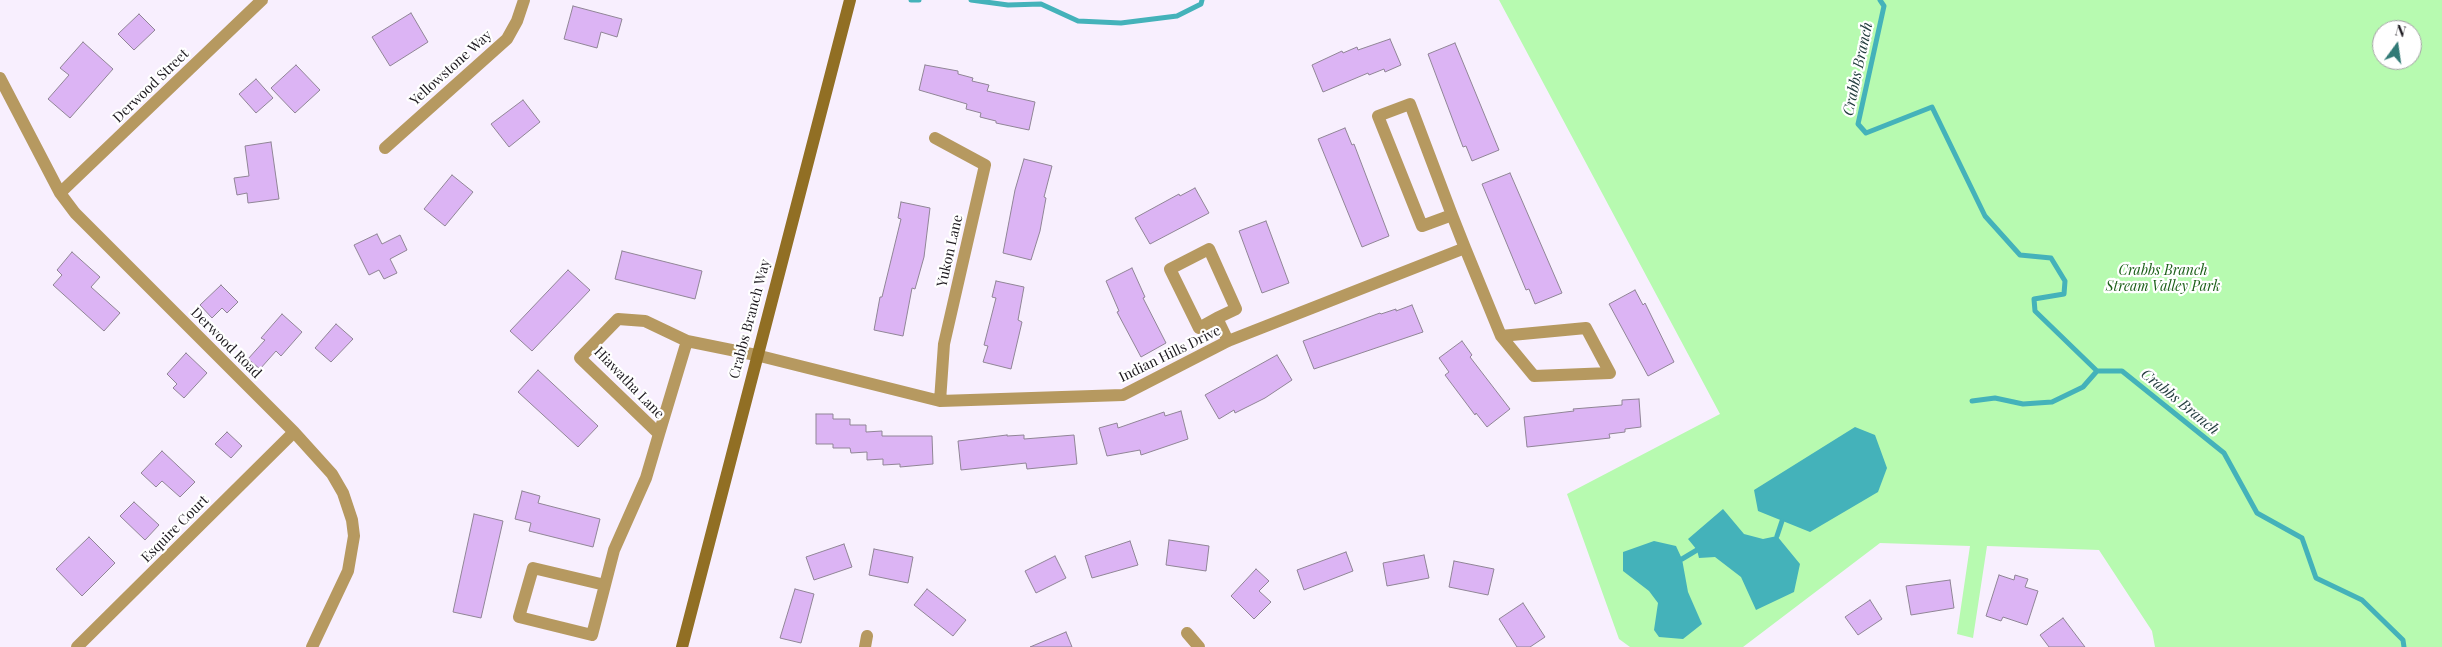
<!DOCTYPE html>
<html>
<head>
<meta charset="utf-8">
<style>
  body { margin:0 }
  #map { position:relative; width:2442px; height:647px; overflow:hidden; background:#f8effe; font-family:"Playfair Display",serif }
  canvas { display:block }
  .north { position:absolute; left:2372px; top:20px; width:50px; height:50px; box-sizing:border-box; background:#fff; border:1px solid #a4a2a5; border-radius:50%; rotate:14deg; font-size:14px; font-weight:700; line-height:20px; text-align:center; color:#1b171d }
  .north::after { content:''; display:block; margin:auto; width:18px; height:22px; background:#317a76; clip-path:polygon(50% 0,100% 100%,50% 72%,0 100%) }
</style>
</head>
<body>
<div id="map">
<canvas width="2442" height="647"></canvas>
<div class="north">N</div>
</div>
<script>
const g = document.querySelector('canvas').getContext('2d');
g.lineJoin = 'round';
function paint(path, color) { g.fillStyle = color; g.fill(path, 'evenodd'); }
const toPath = rows => new Path2D(rows.map(r => 'M' + r).join(''));
function trace(path, color, width, dash) { g.strokeStyle = color; g.lineWidth = width; g.lineCap = dash ? 'butt' : 'round'; g.setLineDash(dash || []); g.stroke(path); }
function write(font, color, halo, rows, align = 'center') {
  g.font = font + ' "Playfair Display",serif'; g.lineWidth = 4.5; g.setLineDash([]); g.textBaseline = 'middle'; g.strokeStyle = halo; g.fillStyle = color; for (const [text, x, y, turn = 0] of rows) {
    g.save(); g.translate(x, y); g.rotate((+turn || 0) * Math.PI / 180); g.textAlign = isNaN(turn) ? turn : align; if (halo) g.strokeText(text, 0, 0); g.fillText(text, 0, 0); g.restore();
  }
}
const green = toPath([
  [1499,0,2442,0,2442,647,2155,647,2152,631,2099,550,1987,546,1973,638,1957,634,1970,546,1880,543,1743,647,1630,647,1619,639,1567,494,1720,414],
  [2382,30,2412,30,2412,60,2382,60]
]);
const water = toPath([
  [1855,427,1875,435,1887,468,1878,492,1810,532,1758,511,1754,490],
  [1723,509,1744,534,1763,539,1777,536,1800,564,1794,592,1756,610,1741,577,1715,557,1699,558,1697,550,1688,539],
  [1654,541,1676,546,1682,559,1688,592,1702,624,1683,639,1659,637,1654,630,1658,603,1649,591,1623,571,1623,552]
]);
const stream = toPath([
  [911,0,919,0],
  [971,0,1008,5,1041,4,1078,21,1121,23,1177,16,1201,4,1202,0],
  [1880,0,1884,6,1858,124,1866,133,1932,107,1985,216,2020,255,2051,258,2065,281,2064,294,2034,299,2035,311,2097,371,2122,371,2224,453,2257,513,2302,538,2316,578,2362,600,2403,640,2404,647],
  [1972,401,1995,398,2023,404,2052,402,2083,387,2097,371],
  [1777,536,1782,521],
  [1682,559,1697,550]
]);
const building = toPath([
  [573,6,622,19,617,37,601,32,597,48,564,39,573,6],
  [411,13,428,42,390,66,372,37,411,13],
  [139,14,155,30,134,50,118,34,139,14],
  [1390,39,1401,65,1385,72,1384,69,1369,75,1368,73,1323,92,1312,65,1342,51,1343,53,1357,47,1358,50,1390,39],
  [83,42,113,69,70,118,48,99,69,75,60,68,83,42],
  [1455,43,1499,150,1472,161,1466,146,1463,147,1428,54,1455,43],
  [296,65,320,90,295,113,271,88,296,65],
  [925,65,958,71,958,74,973,78,972,81,989,85,987,91,1035,102,1029,130,996,123,996,121,980,117,981,113,966,109,967,104,919,90,925,65],
  [256,79,273,98,256,113,239,94,256,79],
  [523,100,540,122,509,147,491,124,523,100],
  [1345,128,1352,145,1354,144,1389,236,1362,247,1318,139,1345,128],
  [271,142,279,199,248,203,247,193,237,195,234,178,249,176,245,146,271,142],
  [1024,159,1052,166,1044,197,1046,198,1040,231,1031,260,1003,253,1015,190,1024,159],
  [1510,173,1562,293,1535,304,1529,289,1526,290,1482,184,1510,173],
  [452,175,473,192,445,226,424,209,452,175],
  [1195,188,1209,213,1150,244,1135,218,1179,194,1180,196,1195,188],
  [901,202,930,208,924,257,915,289,912,288,903,336,874,330,880,297,882,297,901,219,898,218,901,202],
  [1266,221,1289,283,1262,293,1239,231,1266,221],
  [377,234,382,244,400,235,407,250,390,259,397,273,384,279,379,270,369,275,354,245,377,234],
  [622,251,702,271,695,299,615,279,622,251],
  [72,252,100,277,91,287,120,313,104,331,53,285,62,275,57,270,72,252],
  [1132,268,1145,297,1143,298,1166,343,1141,357,1117,312,1119,311,1106,281,1132,268],
  [568,270,590,290,532,351,510,331,568,270],
  [996,281,1024,287,1018,320,1022,322,1011,369,983,362,988,346,984,345,996,298,992,297,996,281],
  [221,285,238,302,227,313,222,308,212,318,200,305,221,285],
  [1635,290,1643,305,1645,303,1674,362,1648,376,1609,304,1635,290],
  [1412,305,1423,332,1314,369,1303,341,1380,313,1381,314,1396,309,1396,311,1412,305],
  [282,314,302,332,281,356,276,351,260,369,248,359,265,340,261,338,282,314],
  [336,324,353,339,331,362,315,348,336,324],
  [1462,341,1472,355,1470,357,1510,409,1487,427,1476,413,1475,415,1445,375,1449,372,1439,358,1462,341],
  [186,353,207,373,184,398,173,388,177,384,167,374,186,353],
  [1277,355,1292,380,1265,398,1235,413,1234,410,1219,419,1205,395,1277,355],
  [538,370,598,426,578,447,518,392,538,370],
  [1639,399,1641,427,1625,429,1625,432,1609,434,1610,438,1527,447,1524,417,1574,411,1573,409,1622,405,1622,400,1639,399],
  [1181,411,1188,439,1141,455,1140,450,1107,456,1099,428,1117,423,1118,428,1164,412,1165,416,1181,411],
  [816,414,833,414,833,419,850,419,850,425,866,425,866,432,882,431,882,436,932,436,933,464,900,467,900,464,883,465,883,459,867,460,867,452,851,453,850,448,833,448,833,444,816,444,816,414],
  [227,432,242,446,231,458,215,444,227,432],
  [1007,435,1007,436,1024,435,1024,439,1074,435,1077,464,1027,469,1026,463,961,470,958,441,1007,435],
  [162,451,195,482,180,497,162,481,156,487,141,473,162,451],
  [522,491,540,496,538,503,600,519,593,547,529,531,531,523,515,519,522,491],
  [134,502,159,525,145,540,120,516,134,502],
  [474,514,503,521,481,618,453,612,474,514],
  [89,537,115,563,82,596,56,569,89,537],
  [1169,540,1209,546,1206,571,1166,565,1169,540],
  [1130,541,1138,565,1092,578,1085,556,1130,541],
  [844,544,852,567,814,580,806,557,844,544],
  [874,549,913,557,908,583,869,575,874,549],
  [1346,552,1353,571,1304,590,1297,570,1346,552],
  [1424,555,1429,578,1387,586,1383,563,1424,555],
  [1055,556,1066,578,1036,593,1025,571,1055,556],
  [1454,561,1494,569,1488,595,1449,587,1454,561],
  [1256,569,1269,581,1259,591,1271,602,1254,619,1231,596,1256,569],
  [1999,575,2014,580,2015,575,2028,579,2025,587,2038,591,2027,625,2003,617,2001,621,1986,616,1999,575],
  [1950,580,1954,608,1911,615,1906,586,1950,580],
  [795,589,814,594,801,643,780,638,795,589],
  [927,589,966,620,953,636,914,605,927,589],
  [1870,600,1882,619,1858,635,1845,617,1870,600],
  [1523,603,1545,637,1530,647,1517,647,1499,619,1523,603],
  [2063,618,2085,647,2049,647,2040,635,2063,618],
  [1066,632,1072,647,1030,647,1066,632]
]);
const street = toPath([
  [0,78,60,193,75,213,294,432,332,474,343,493,352,520,354,536,348,571,312,647],
  [935,138,985,165,944,344,940,401],
  [385,148,507,39,517,21,524,0],
  [60,193,262,0],
  [1452,215,1422,226,1378,116,1410,104,1452,215,1465,248,1501,336,1534,376,1610,373,1586,328,1501,336],
  [1217,318,1199,328,1170,269,1209,249,1236,309,1217,318,1228,341],
  [659,434,687,341],
  [605,585,533,568,519,617,592,635,605,585,614,550,646,478,659,434,580,358,618,319,645,321,687,341,756,355,940,401,1123,395,1228,341,1465,248],
  [1187,633,1199,647],
  [77,647,294,432],
  [865,647,867,636]
]);
const secondary = toPath([
  [682,647,850,0]
]);
const streetNames = [
  ["Yellowstone Way",451,68,-42],
  ["Derwood Street",151,86,-44],
  ["Yukon Lane",950,251,-77],
  ["Crabbs Branch Way",750,319,-75],
  ["Derwood Road",226,343,45],
  ["Indian Hills Drive",1170,354,-26],
  ["Hiawatha Lane",629,383,46],
  ["Esquire Court",175,529,-45]
];
const parkNames = [
  ["Crabbs Branch",2163,271],
  ["Stream Valley Park",2163,287]
];
const waterNames = [
  ["Crabbs Branch",1858,69,-78],
  ["Crabbs Branch",2180,402,39]
];
paint(green, '#b7fab0');
paint(water, '#44b2ba');
trace(stream, '#44b2ba', 5);
paint(building, '#dcb4f4');
trace(building, '#908596', 1);
trace(street, '#b69960', 12);
trace(secondary, '#916f24', 12);
write('14px', '#1b171d', '#fff', streetNames);
write('italic 14px', '#1c5f19', '#fff', parkNames);
write('italic 15px', '#253e40', '#fff', waterNames);
</script>
</body>
</html>
